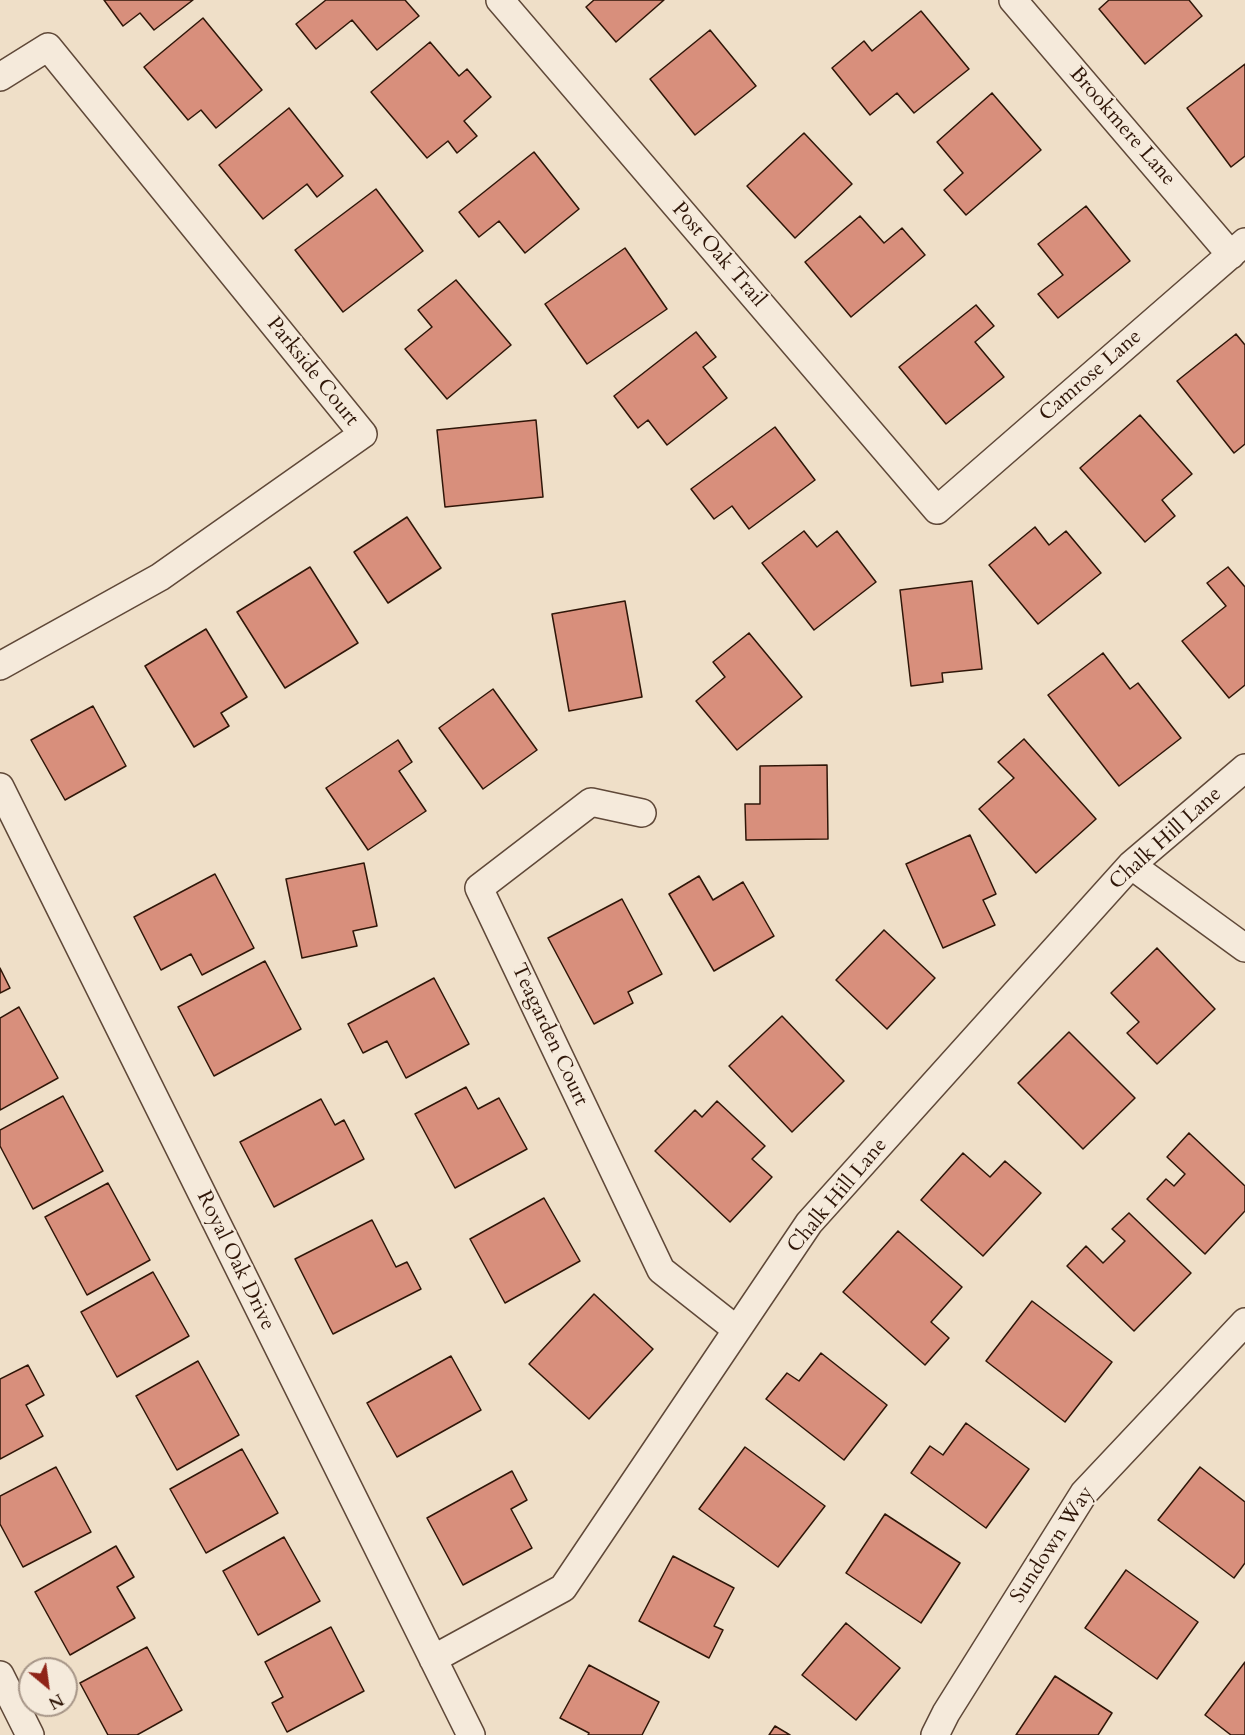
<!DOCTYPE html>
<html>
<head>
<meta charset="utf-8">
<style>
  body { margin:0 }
  #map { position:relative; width:1245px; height:1735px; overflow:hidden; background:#efdfc8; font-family:Cardo,serif }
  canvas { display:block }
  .north { position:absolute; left:18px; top:1657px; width:60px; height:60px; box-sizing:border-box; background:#f5eadb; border:2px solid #a69587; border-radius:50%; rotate:151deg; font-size:16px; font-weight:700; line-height:24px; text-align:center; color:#2f1608 }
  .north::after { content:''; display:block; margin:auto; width:21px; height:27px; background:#8f2418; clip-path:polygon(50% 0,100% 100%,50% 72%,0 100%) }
</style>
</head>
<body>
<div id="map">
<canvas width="1245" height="1735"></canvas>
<div class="north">N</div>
</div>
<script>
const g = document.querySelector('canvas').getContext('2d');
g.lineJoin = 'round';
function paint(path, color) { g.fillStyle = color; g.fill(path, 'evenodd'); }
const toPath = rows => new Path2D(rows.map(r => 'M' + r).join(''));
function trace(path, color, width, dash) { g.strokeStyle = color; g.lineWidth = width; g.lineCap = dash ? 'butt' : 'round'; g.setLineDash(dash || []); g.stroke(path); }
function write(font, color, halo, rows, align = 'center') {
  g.font = font + ' Cardo,serif'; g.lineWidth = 4.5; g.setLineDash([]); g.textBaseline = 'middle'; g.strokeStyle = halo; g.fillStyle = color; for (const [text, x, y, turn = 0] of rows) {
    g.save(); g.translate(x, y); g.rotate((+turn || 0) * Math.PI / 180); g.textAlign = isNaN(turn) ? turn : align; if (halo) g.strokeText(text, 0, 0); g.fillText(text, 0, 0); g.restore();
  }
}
const building = toPath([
  [104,0,193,0,154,30,140,13,123,26,104,0],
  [326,0,405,0,419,16,377,50,352,20,316,49,296,24,326,0],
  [594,0,664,0,616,42,586,7,594,0],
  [1109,0,1189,0,1202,16,1145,64,1099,9,1109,0],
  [921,11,969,69,914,113,897,93,870,115,832,68,864,41,872,51,921,11],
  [203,18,262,90,216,128,201,110,188,120,144,67,203,18],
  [710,30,756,86,695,135,650,79,710,30],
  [430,42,459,76,467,69,491,97,464,121,477,136,457,153,448,141,427,158,371,92,430,42],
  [1245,64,1245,156,1231,167,1187,108,1245,64],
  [992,93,1041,150,966,215,944,190,963,173,937,142,992,93],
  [289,108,343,176,317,197,307,184,263,219,219,165,289,108],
  [804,133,852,184,795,238,747,186,804,133],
  [534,152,579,209,525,253,499,221,479,237,459,212,534,152],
  [376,189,423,251,343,312,295,250,376,189],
  [1086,206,1130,261,1058,318,1038,294,1063,275,1038,244,1086,206],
  [860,216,884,243,902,228,925,255,851,317,805,262,860,216],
  [625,248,667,309,587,364,545,304,625,248],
  [456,280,511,345,447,399,405,349,432,327,418,310,456,280],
  [976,305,994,326,975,342,1004,377,946,424,899,367,976,305],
  [696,332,716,357,703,367,727,398,667,445,648,420,638,428,614,396,696,332],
  [1236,334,1245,345,1245,444,1234,453,1177,381,1236,334],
  [1140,415,1192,474,1162,500,1175,516,1145,542,1080,468,1140,415],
  [536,420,543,497,445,507,437,430,536,420],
  [775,427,815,480,749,529,732,506,714,519,691,489,775,427],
  [407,517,441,568,388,603,354,552,407,517],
  [1035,527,1049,545,1066,531,1101,573,1038,624,989,565,1035,527],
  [804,531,817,547,837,531,876,582,814,630,762,563,804,531],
  [310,567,358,643,285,688,237,612,310,567],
  [1228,567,1245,587,1245,685,1229,698,1182,641,1226,606,1207,583,1228,567],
  [972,581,982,669,942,673,943,682,911,686,900,590,972,581],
  [625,601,642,697,569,711,552,614,625,601],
  [206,629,247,697,221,713,229,726,194,747,145,666,206,629],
  [749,633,802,697,737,750,696,701,725,677,713,662,749,633],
  [1103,653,1130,689,1138,683,1181,738,1119,786,1048,695,1103,653],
  [493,689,537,750,483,789,439,728,493,689],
  [93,706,126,766,65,800,31,740,93,706],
  [1024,739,1096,819,1036,873,979,809,1014,778,998,762,1024,739],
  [398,740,412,762,399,771,426,811,368,850,326,788,398,740],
  [827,765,828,839,746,840,745,804,760,804,760,766,827,765],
  [970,835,996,894,983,900,995,925,943,948,906,864,970,835],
  [364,863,377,926,353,931,357,946,302,958,286,879,364,863],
  [215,874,254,948,202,975,191,954,161,970,134,917,215,874],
  [699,876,713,900,743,882,774,936,714,971,669,894,699,876],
  [622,899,662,974,628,992,633,1003,594,1024,548,938,622,899],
  [884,930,935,978,887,1029,836,980,884,930],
  [1157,948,1215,1009,1157,1064,1127,1033,1139,1022,1111,993,1157,948],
  [265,961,301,1029,214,1076,178,1007,265,961],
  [0,968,10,988,0,993,0,968],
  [434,978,469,1044,406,1078,387,1041,363,1053,348,1024,434,978],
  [19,1007,58,1078,0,1110,0,1018,19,1007],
  [782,1016,844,1081,792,1132,729,1066,782,1016],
  [1069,1032,1135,1098,1083,1149,1018,1083,1069,1032],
  [466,1087,478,1109,499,1098,527,1149,455,1188,415,1114,466,1087],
  [63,1096,103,1171,33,1209,0,1146,0,1130,63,1096],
  [321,1099,335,1125,344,1120,364,1159,274,1207,240,1142,321,1099],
  [717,1101,765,1146,752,1159,772,1177,730,1222,655,1151,695,1110,702,1117,717,1101],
  [1189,1133,1245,1186,1245,1211,1205,1254,1147,1199,1166,1179,1174,1186,1185,1174,1167,1157,1189,1133],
  [963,1153,990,1177,1005,1161,1041,1193,983,1256,921,1200,963,1153],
  [108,1183,150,1260,87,1295,45,1217,108,1183],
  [544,1198,580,1261,505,1303,470,1239,544,1198],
  [1129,1213,1191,1273,1134,1331,1067,1266,1086,1246,1103,1263,1125,1241,1112,1229,1129,1213],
  [372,1220,396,1267,407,1262,421,1289,333,1334,295,1259,372,1220],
  [898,1231,962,1287,931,1322,949,1338,925,1365,843,1292,898,1231],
  [153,1272,189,1336,117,1377,81,1312,153,1272],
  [594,1294,653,1349,589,1419,529,1364,594,1294],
  [1032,1301,1112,1362,1065,1422,986,1361,1032,1301],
  [821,1353,887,1405,844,1460,766,1399,787,1373,799,1381,821,1353],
  [451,1356,481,1410,397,1457,367,1403,451,1356],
  [198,1361,239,1435,177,1470,136,1396,198,1361],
  [28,1365,44,1395,26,1405,43,1436,0,1459,0,1379,28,1365],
  [966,1423,1029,1469,986,1528,911,1473,930,1446,943,1455,966,1423],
  [745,1447,825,1506,778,1567,699,1509,745,1447],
  [242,1449,278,1513,206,1553,170,1489,242,1449],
  [56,1467,91,1532,23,1567,0,1524,0,1496,56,1467],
  [1200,1467,1245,1502,1245,1563,1234,1578,1158,1520,1200,1467],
  [512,1471,527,1500,511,1509,532,1548,463,1585,427,1518,512,1471],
  [885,1514,960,1563,921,1623,846,1573,885,1514],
  [284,1537,320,1601,258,1635,223,1571,284,1537],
  [116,1546,134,1577,117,1587,135,1618,70,1655,35,1592,116,1546],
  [673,1556,734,1588,714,1626,723,1630,709,1658,639,1621,673,1556],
  [1126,1570,1198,1622,1157,1679,1085,1628,1126,1570],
  [846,1623,900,1668,856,1720,802,1675,846,1623],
  [331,1627,364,1691,287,1732,272,1703,283,1697,265,1662,331,1627],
  [147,1647,182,1710,137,1735,108,1735,80,1683,147,1647],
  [1245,1662,1245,1735,1231,1735,1205,1715,1245,1662],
  [589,1665,659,1702,642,1735,588,1735,589,1733,560,1718,589,1665],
  [1055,1676,1112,1713,1098,1735,1016,1735,1055,1676],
  [775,1726,790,1735,769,1735,775,1726]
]);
const minor = toPath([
  [500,0,937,510,1245,242],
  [1013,0,1231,255],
  [0,77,48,47,363,434,160,577,0,666],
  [0,787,471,1735],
  [642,813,591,802,479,888,661,1270,737,1330],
  [1131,865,1245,948],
  [433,1659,563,1588,809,1223,1131,865,1245,768],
  [0,1675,30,1735],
  [935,1735,946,1713,1084,1493,1245,1322]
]);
const streetNames = [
  ["Brookmere Lane",1122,127,49],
  ["Post Oak Trail",718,255,49],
  ["Parkside Court",312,372,51],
  ["Camrose Lane",1091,376,-41],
  ["Chalk Hill Lane",1166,839,-42],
  ["Teagarden Court",549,1035,65],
  ["Chalk Hill Lane",838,1196,-50],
  ["Royal Oak Drive",235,1261,64],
  ["Sundown Way",1053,1545,-57]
];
paint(building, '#d88f7c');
trace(building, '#2f1608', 1.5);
trace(minor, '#5f4838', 30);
trace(minor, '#f5eadb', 27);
write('21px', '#2f1608', '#f5eadb', streetNames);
</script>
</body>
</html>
